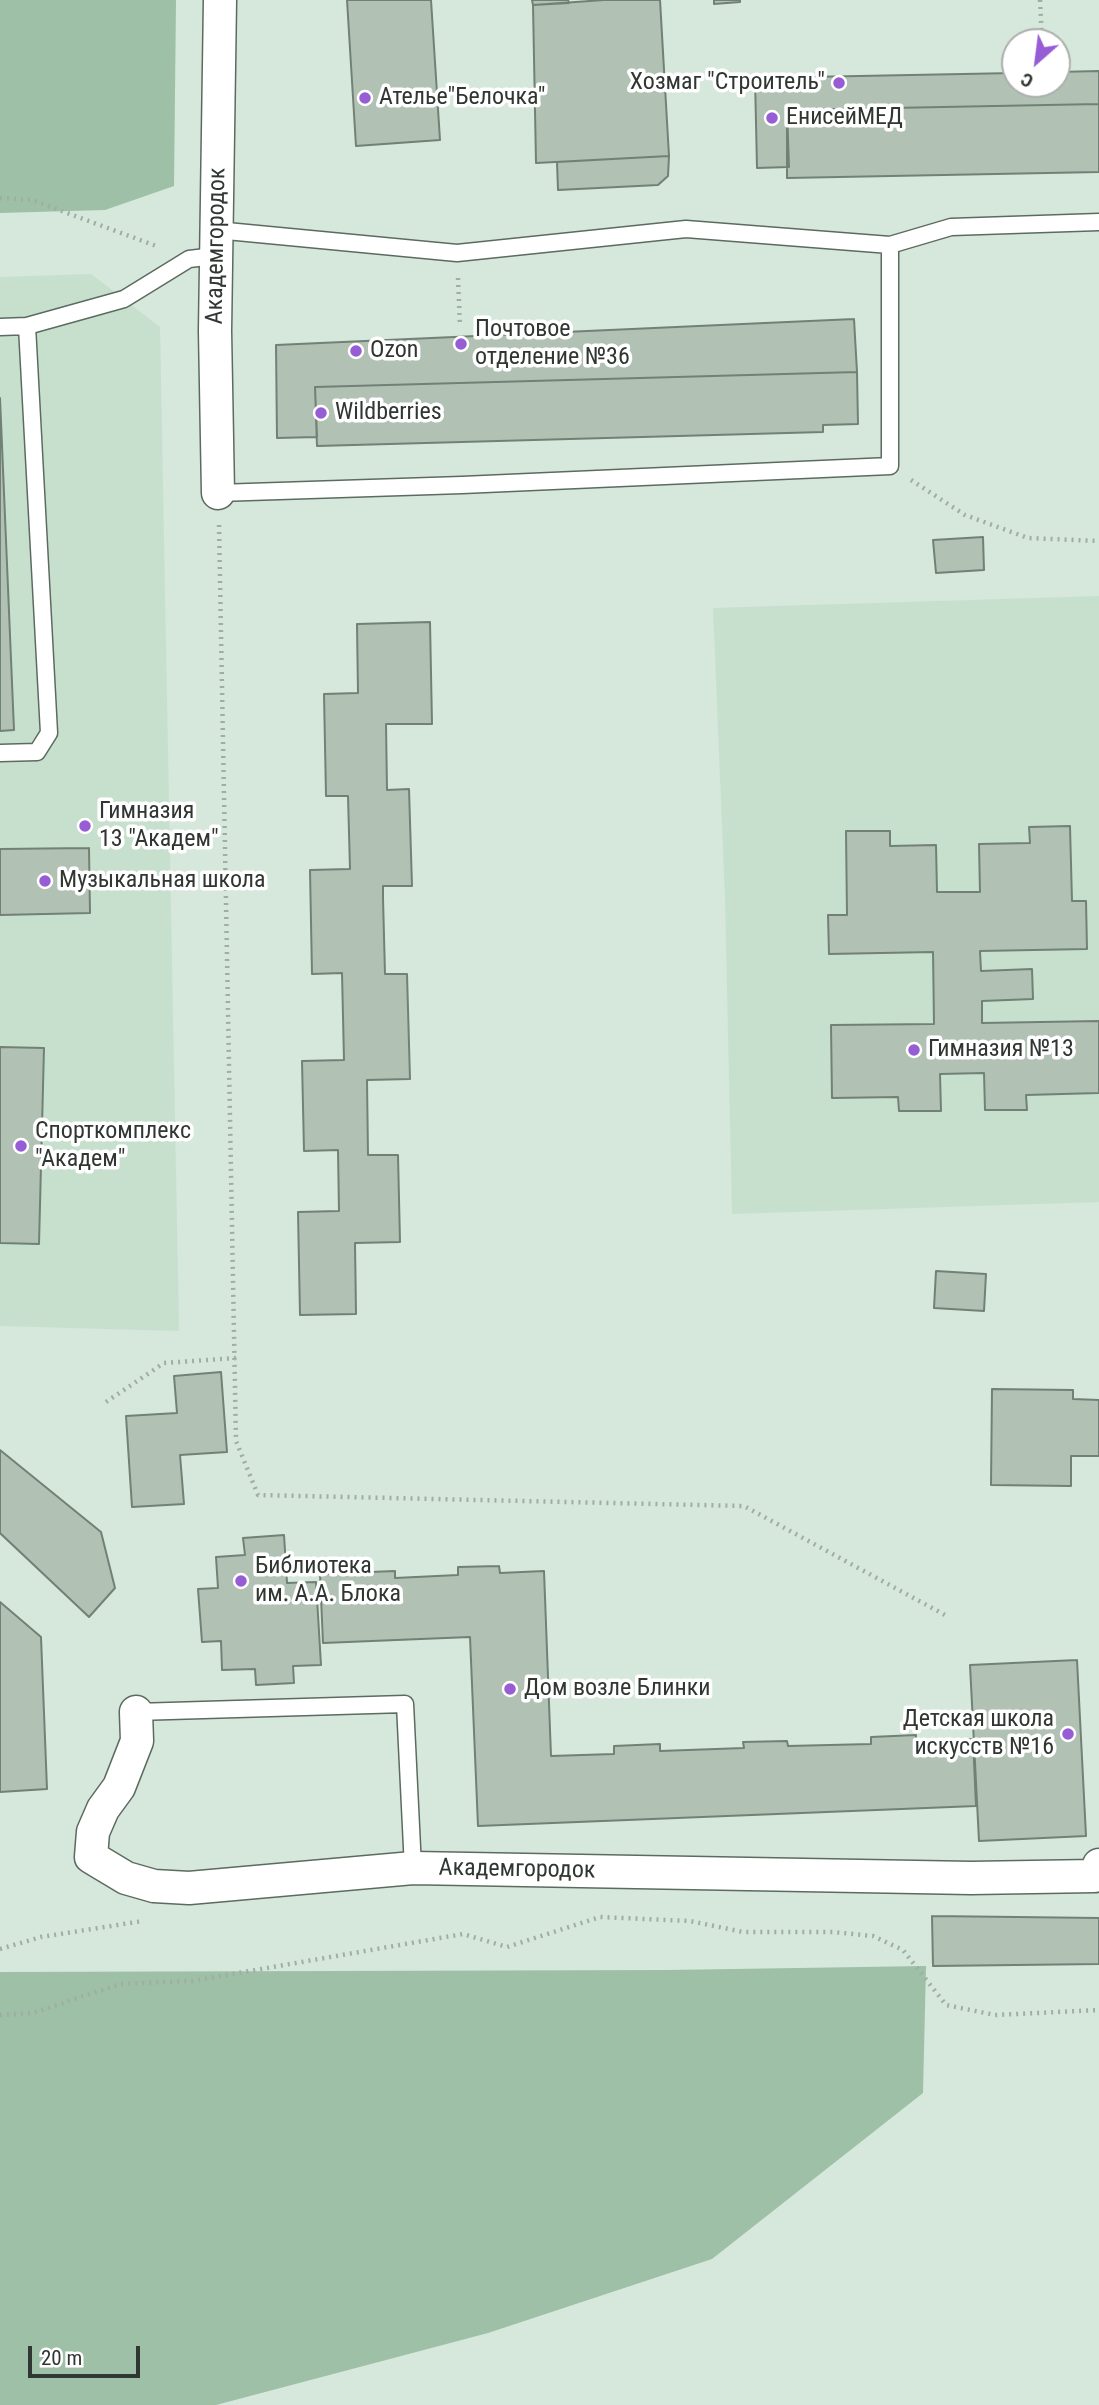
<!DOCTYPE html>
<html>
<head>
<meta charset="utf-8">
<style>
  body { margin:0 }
  #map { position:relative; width:1099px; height:2405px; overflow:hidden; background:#d6e7db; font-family:"Roboto Condensed",sans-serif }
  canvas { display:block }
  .north { position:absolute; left:1001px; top:28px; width:70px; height:70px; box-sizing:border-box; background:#fff; border:2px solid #acafad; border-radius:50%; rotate:208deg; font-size:19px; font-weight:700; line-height:28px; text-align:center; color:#303632 }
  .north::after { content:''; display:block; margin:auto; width:24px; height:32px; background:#975dd4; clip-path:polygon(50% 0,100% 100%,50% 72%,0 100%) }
  .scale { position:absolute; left:28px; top:2346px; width:112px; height:32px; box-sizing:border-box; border:4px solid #303632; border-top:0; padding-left:9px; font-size:21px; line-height:24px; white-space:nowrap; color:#303632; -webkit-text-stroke:5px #fff; paint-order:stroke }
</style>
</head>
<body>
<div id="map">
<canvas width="1099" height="2405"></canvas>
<div class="north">С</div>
<div class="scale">20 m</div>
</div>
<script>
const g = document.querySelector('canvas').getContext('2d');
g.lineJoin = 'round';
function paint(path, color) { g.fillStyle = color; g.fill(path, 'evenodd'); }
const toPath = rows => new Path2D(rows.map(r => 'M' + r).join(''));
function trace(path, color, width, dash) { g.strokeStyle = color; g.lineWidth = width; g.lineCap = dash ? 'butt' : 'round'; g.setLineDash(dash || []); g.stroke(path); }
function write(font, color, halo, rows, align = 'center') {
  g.font = font + ' "Roboto Condensed",sans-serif'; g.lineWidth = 7; g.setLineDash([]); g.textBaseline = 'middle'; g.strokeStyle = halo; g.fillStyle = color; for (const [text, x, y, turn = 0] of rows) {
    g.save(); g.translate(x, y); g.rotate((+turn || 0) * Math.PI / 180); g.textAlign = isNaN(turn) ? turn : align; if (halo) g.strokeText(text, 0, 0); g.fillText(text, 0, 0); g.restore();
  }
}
const built = toPath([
  [91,274,160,327,179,1331,0,1326,0,277],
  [1099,596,1099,1202,732,1214,725,898,713,608]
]);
const green = toPath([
  [0,0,176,0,174,186,105,210,0,213],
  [926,1966,923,2093,712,2259,488,2333,216,2405,0,2405,0,1972,669,1970]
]);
const building = toPath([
  [347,0,431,0,440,140,356,146,347,0],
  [532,0,568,0,569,3,533,5,532,0],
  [604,0,660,0,669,156,536,163,533,5,604,0],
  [714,0,740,0,740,2,714,4,714,0],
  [1099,71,1099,104,787,110,789,167,757,168,755,78,1015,73,1015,84,1057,84,1057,72,1099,71],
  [1099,104,1099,172,787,178,787,110,1099,104],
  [669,156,668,176,658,185,558,190,557,162,669,156],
  [854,319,857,372,315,387,317,437,277,438,276,345,854,319],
  [857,372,858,424,823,425,823,432,317,446,315,387,857,372],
  [0,398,14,730,0,731,0,398],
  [983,537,984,570,936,573,933,540,983,537],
  [430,622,432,724,386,724,387,790,409,789,412,886,383,886,383,898,385,974,407,974,410,1079,367,1080,368,1155,398,1155,400,1242,355,1243,356,1314,300,1315,298,1212,339,1211,338,1150,304,1151,302,1061,344,1060,342,973,312,974,310,870,350,869,348,796,326,796,324,694,358,693,357,624,430,622],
  [1070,826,1072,901,1086,901,1087,949,980,951,981,971,1032,969,1033,999,982,1001,982,1023,1099,1021,1099,1093,1026,1095,1027,1110,985,1110,984,1073,940,1074,941,1111,899,1111,898,1097,832,1098,831,1025,934,1024,933,952,829,954,828,915,847,915,846,831,890,831,890,846,936,845,937,892,980,892,979,844,1030,843,1029,827,1070,826],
  [89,848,90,913,0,915,0,849,89,848],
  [0,1047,44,1048,39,1244,0,1243,0,1047],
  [936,1271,986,1274,984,1311,934,1308,936,1271],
  [221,1372,227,1452,180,1455,184,1504,132,1507,126,1416,177,1413,174,1376,221,1372],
  [992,1389,1073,1390,1073,1399,1099,1400,1099,1456,1071,1456,1071,1486,991,1485,992,1389],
  [0,1450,101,1532,115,1588,89,1617,0,1533,0,1450],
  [284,1535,287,1583,316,1582,321,1665,293,1666,294,1683,256,1685,255,1669,222,1670,221,1641,202,1642,198,1589,218,1588,216,1557,245,1555,243,1538,284,1535],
  [499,1566,500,1573,544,1571,551,1756,614,1754,614,1746,660,1744,660,1751,744,1748,743,1742,787,1741,788,1746,871,1744,871,1737,916,1735,916,1741,973,1739,976,1806,478,1826,470,1637,323,1643,320,1574,395,1571,395,1578,458,1575,458,1567,499,1566],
  [0,1602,41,1637,47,1789,0,1792,0,1602],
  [1077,1660,1086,1836,979,1841,970,1665,1077,1660],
  [932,1916,1099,1918,1099,1964,933,1966,932,1916]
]);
const path = toPath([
  [1040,0,1042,40],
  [0,198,32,200,159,247],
  [458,278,460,326],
  [911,480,965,515,1028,538,1099,541],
  [219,525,236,1441,258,1495,744,1506,945,1615],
  [106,1402,164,1363,236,1358],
  [0,1949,41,1937,143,1921],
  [0,2015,33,2013,120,1984,192,1981,463,1934,507,1947,600,1917,690,1921,743,1932,833,1932,873,1936,903,1950,946,2005,995,2015,1099,2010]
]);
const lane = toPath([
  [216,230,457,253,686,229,890,245,951,227,1099,222],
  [0,327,27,326,124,299,189,259,215,256],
  [218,493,462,485,890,466,890,245],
  [0,753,37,752,49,733,27,326],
  [136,1712,405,1704,413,1868]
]);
const street = toPath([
  [218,493,215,331,220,0],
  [136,1712,137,1741,119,1787,103,1809,93,1832,91,1857,126,1878,154,1886,189,1888,413,1868,971,1878,1094,1876,1099,1865]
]);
const markers = [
  [839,83,7,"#975dd4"],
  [365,98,7,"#975dd4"],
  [772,118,7,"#975dd4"],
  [461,344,7,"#975dd4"],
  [356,351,7,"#975dd4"],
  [321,413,7,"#975dd4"],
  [85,826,7,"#975dd4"],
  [45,881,7,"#975dd4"],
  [914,1050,7,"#975dd4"],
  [21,1146,7,"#975dd4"],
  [241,1581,7,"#975dd4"],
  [510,1689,7,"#975dd4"],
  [1068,1734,7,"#975dd4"]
];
const poiNames = [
  ["Хозмаг \"Строитель\"",825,83,"right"],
  ["Ателье\"Белочка\"",379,98],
  ["ЕнисейМЕД",786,118],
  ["Почтовое",475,330],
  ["отделение №36",475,358],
  ["Ozon",370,351],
  ["Wildberries",335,413],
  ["Гимназия",99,812],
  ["13 \"Академ\"",99,840],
  ["Музыкальная школа",59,881],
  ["Гимназия №13",928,1050],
  ["Спорткомплекс",35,1132],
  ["\"Академ\"",35,1160],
  ["Библиотека",255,1567],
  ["им. А.А. Блока",255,1595],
  ["Дом возле Блинки",524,1689],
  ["Детская школа",1054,1720,"right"],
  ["искусств №16",1054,1748,"right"]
];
const streetNames = [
  ["Академгородок",217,246,-89],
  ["Академгородок",517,1870,1]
];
paint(built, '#c7e0ce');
paint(green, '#9dc0a7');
paint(building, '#b1c2b5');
trace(building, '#718176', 2);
trace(lane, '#5c6b60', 19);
trace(street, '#5c6b60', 35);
trace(path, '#a0ada4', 4.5, [2, 5]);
trace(lane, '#fff', 16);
trace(street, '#fff', 32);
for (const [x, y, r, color] of markers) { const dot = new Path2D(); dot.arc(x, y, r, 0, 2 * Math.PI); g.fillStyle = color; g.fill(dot); trace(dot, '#fff', 2.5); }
write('24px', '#303632', '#fff', poiNames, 'left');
write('24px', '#303632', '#fff', streetNames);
</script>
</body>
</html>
